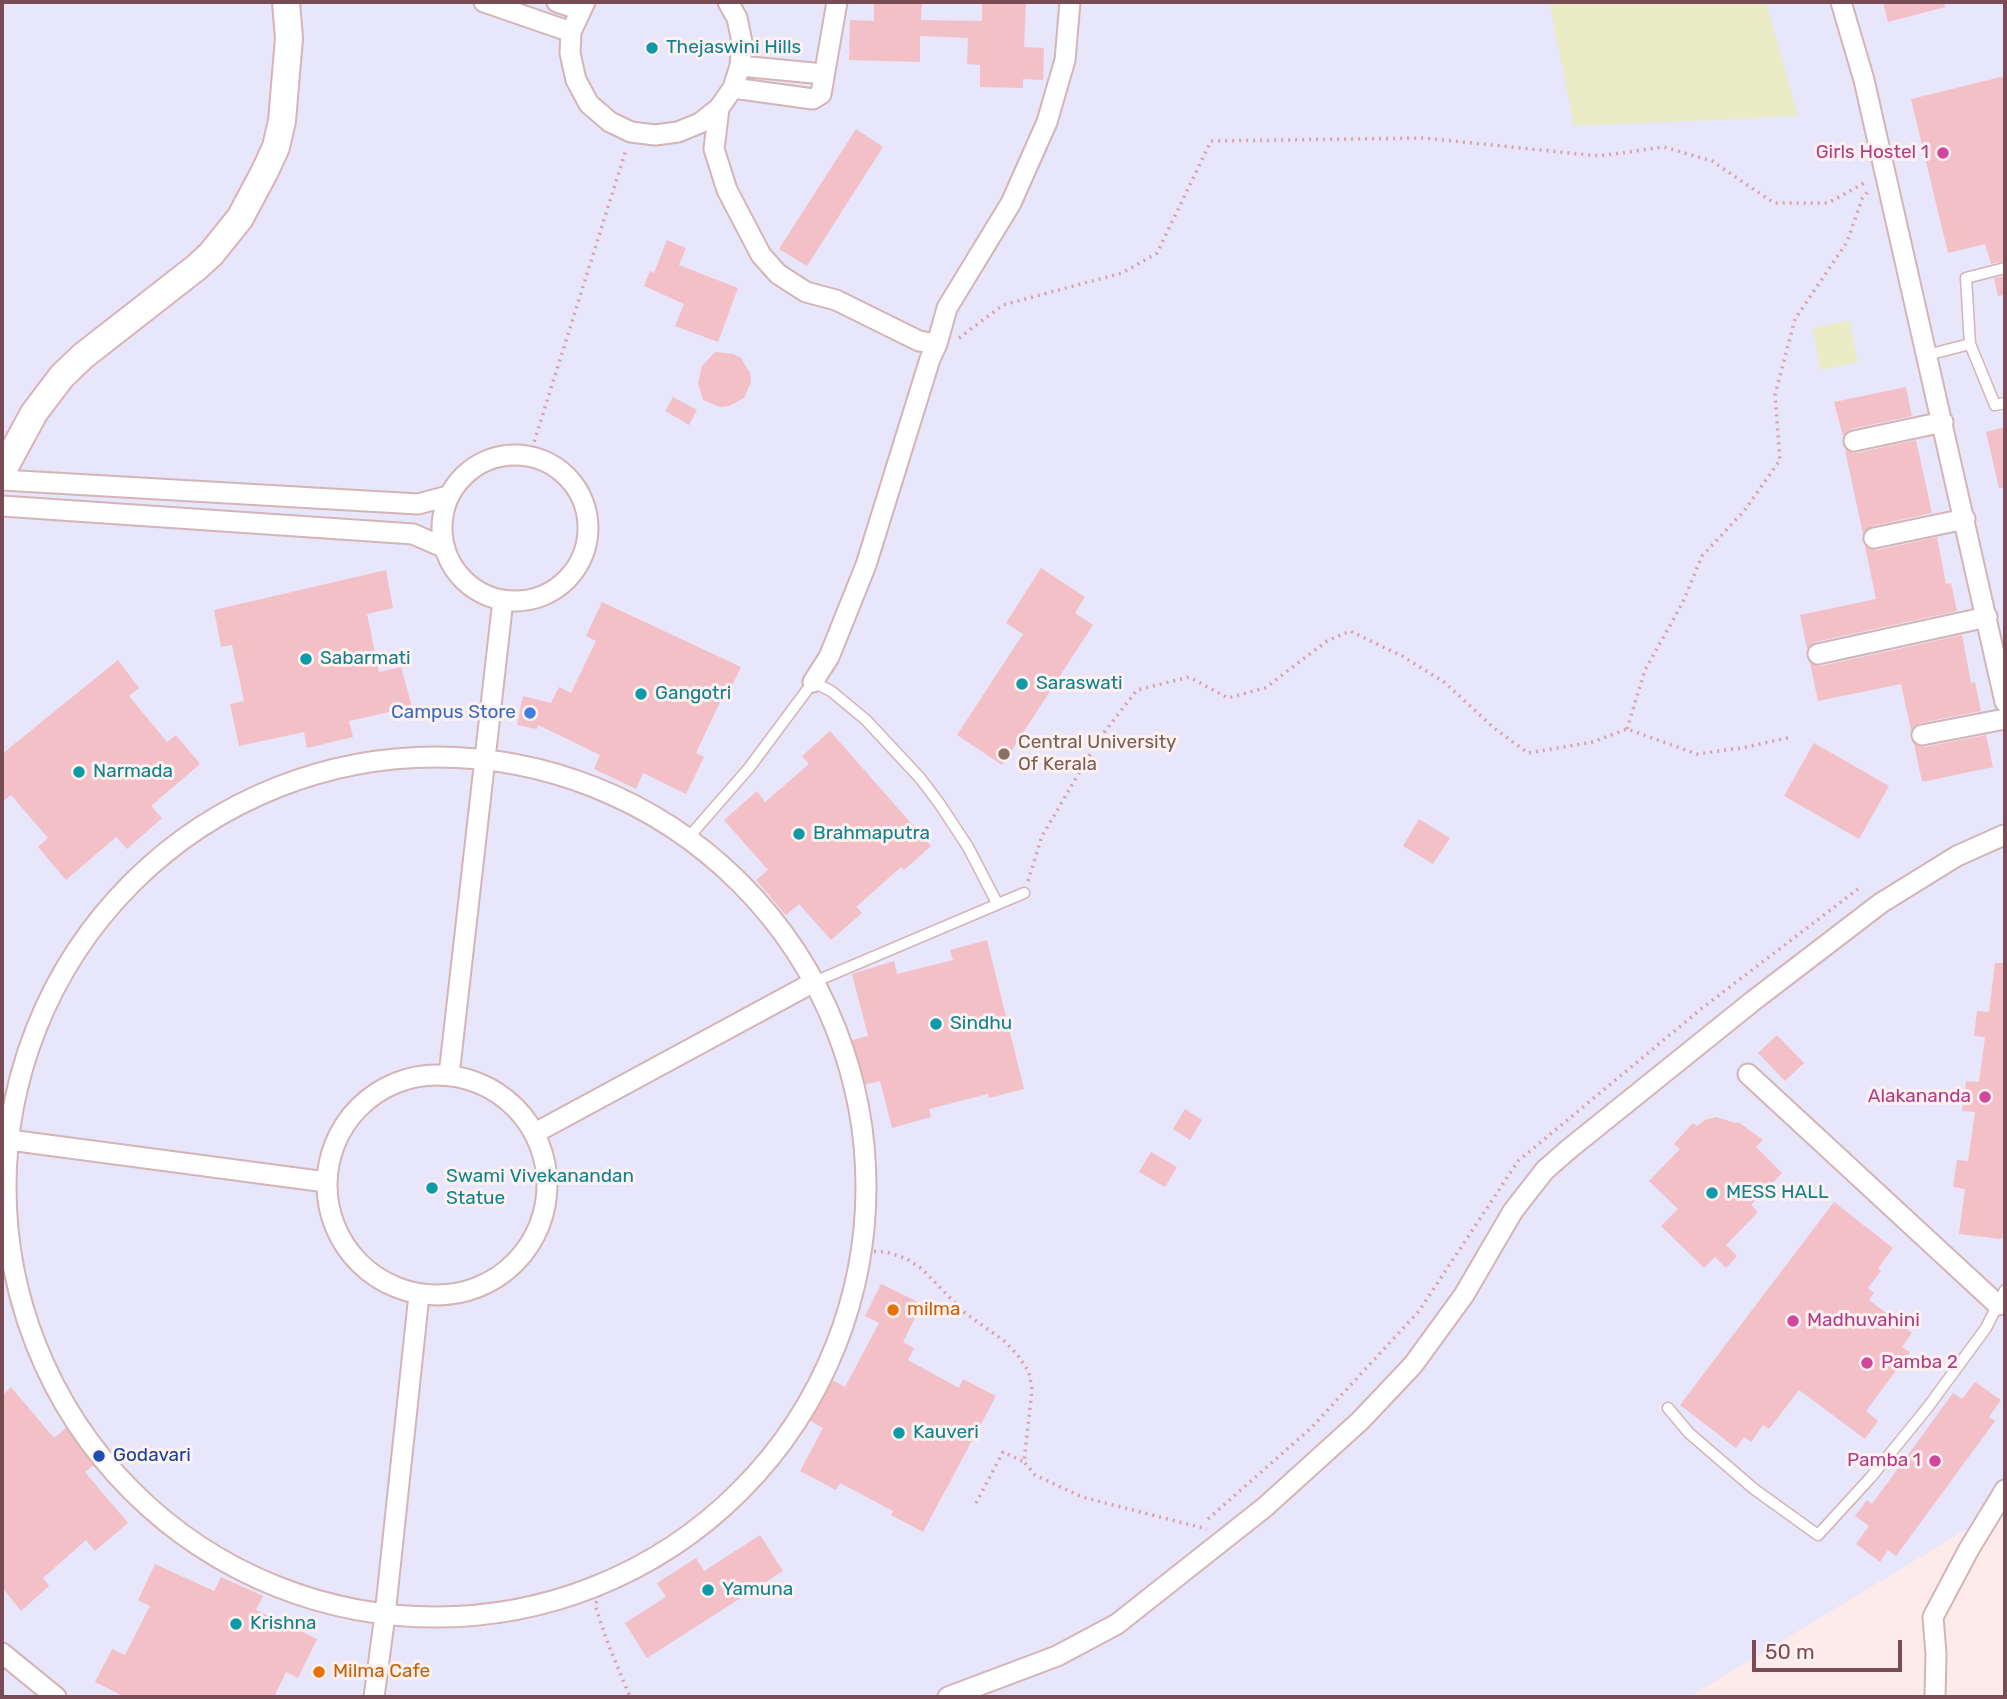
<!DOCTYPE html>
<html>
<head>
<meta charset="utf-8">
<style>
  body { margin:0 }
  #map { position:relative; width:2007px; height:1699px; overflow:hidden; background:#fdebe9; font-family:Rubik,sans-serif }
  canvas { display:block }
  .frame { position:absolute; inset:0; border:4px solid #794b54; pointer-events:none }
  .scale { position:absolute; left:1752px; top:1640px; width:150px; height:32px; box-sizing:border-box; border:4px solid #794b54; border-top:0; padding-left:9px; font-size:21px; line-height:24px; white-space:nowrap; color:#794b54; -webkit-text-stroke:5px #fff1f0; paint-order:stroke }
</style>
</head>
<body>
<div id="map">
<canvas width="2007" height="1699"></canvas>
<div class="frame"></div>
<div class="scale">50 m</div>
</div>
<script>
const g = document.querySelector('canvas').getContext('2d');
g.lineJoin = 'round';
function paint(path, color) { g.fillStyle = color; g.fill(path, 'evenodd'); }
const toPath = rows => new Path2D(rows.map(r => 'M' + r).join(''));
function trace(path, color, width, dash) { g.strokeStyle = color; g.lineWidth = width; g.lineCap = dash ? 'butt' : 'round'; g.setLineDash(dash || []); g.stroke(path); }
function write(font, color, halo, rows, align = 'center') {
  g.font = font + ' Rubik,sans-serif'; g.lineWidth = 6; g.setLineDash([]); g.textBaseline = 'middle'; g.strokeStyle = halo; g.fillStyle = color; for (const [text, x, y, turn = 0] of rows) {
    g.save(); g.translate(x, y); g.rotate((+turn || 0) * Math.PI / 180); g.textAlign = isNaN(turn) ? turn : align; if (halo) g.strokeText(text, 0, 0); g.fillText(text, 0, 0); g.restore();
  }
}
const education = toPath([
  [2,2,2005,2,2005,1506,1689,1697,2,1697]
]);
const green = toPath([
  [1549,2,1766,2,1798,116,1574,126],
  [1849,320,1858,362,1820,370,1813,328]
]);
const building = toPath([
  [874,2,922,2,921,20,982,21,982,2,1026,2,1024,47,1044,48,1043,80,1023,79,1023,88,980,87,980,65,967,64,968,38,920,36,920,62,849,60,850,20,874,21],
  [1883,2,1944,2,1945,7,1888,22],
  [2005,76,2005,261,1991,264,1985,244,1948,253,1911,99],
  [856,129,883,147,807,266,779,249],
  [667,240,686,248,679,265,738,288,718,342,675,326,684,304,644,286,650,271,654,273],
  [2005,276,2005,295,1998,296,1994,278],
  [715,352,733,354,741,358,750,373,751,382,744,398,729,406,720,407,703,400,698,383,702,366],
  [1906,387,1912,416,1851,429,1843,436,1834,402],
  [673,397,697,410,689,425,665,411],
  [2005,427,2005,488,1999,488,1986,432],
  [1916,440,1932,513,1872,526,1863,534,1845,450,1857,453],
  [1937,537,1946,584,1951,583,1957,611,1815,642,1807,649,1800,615,1876,599,1865,546,1877,550],
  [1041,568,1085,597,1075,613,1093,625,1002,765,957,735,1023,634,1006,623],
  [386,570,393,608,367,614,379,672,401,667,412,707,349,721,353,737,307,748,304,732,239,746,230,704,244,701,232,645,221,647,214,610],
  [602,602,741,667,725,700,722,698,696,753,704,757,686,794,643,773,636,789,594,769,600,755,538,725,537,729,517,725,523,696,551,703,559,687,571,693,596,641,586,636],
  [1962,635,1971,683,1975,682,1981,711,1920,723,1911,730,1901,684,1818,701,1810,663,1821,666],
  [118,660,139,688,129,696,167,742,176,735,200,764,151,806,162,818,127,849,116,837,66,880,38,847,48,838,11,795,2,802,2,754],
  [830,731,931,846,904,870,901,867,856,907,862,913,831,940,799,904,786,915,756,880,768,870,724,820,757,791,765,802,809,764,802,756],
  [1986,735,1993,767,1922,782,1914,744,1924,747],
  [1814,743,1889,786,1859,839,1784,796],
  [1419,819,1450,838,1433,864,1403,846],
  [987,940,1024,1089,989,1098,988,1094,929,1109,931,1117,892,1128,880,1081,864,1085,852,1040,868,1036,852,974,894,961,897,974,953,960,950,950],
  [1995,963,2005,963,2005,1213,2002,1239,1959,1234,1965,1189,1953,1187,1957,1160,1968,1161,1975,1112,1962,1111,1966,1081,1979,1082,1985,1037,1974,1036,1977,1011,1989,1012],
  [1777,1035,1804,1063,1785,1081,1758,1053],
  [1185,1109,1202,1120,1190,1140,1173,1129],
  [1716,1117,1736,1123,1738,1122,1763,1140,1756,1147,1782,1173,1751,1205,1758,1212,1726,1245,1737,1256,1726,1268,1715,1257,1704,1268,1661,1226,1678,1209,1649,1181,1680,1149,1674,1144,1693,1123,1697,1126,1705,1120],
  [1151,1152,1177,1167,1165,1187,1139,1172],
  [1834,1202,1893,1248,1878,1268,1881,1271,1868,1288,1874,1293,1869,1300,1912,1333,1902,1347,1910,1352,1866,1411,1878,1421,1865,1439,1799,1390,1769,1429,1763,1425,1751,1442,1744,1437,1736,1448,1680,1405],
  [881,1284,922,1304,903,1342,914,1348,908,1360,959,1388,963,1379,996,1396,923,1532,891,1515,893,1511,840,1483,836,1490,800,1471,823,1428,809,1420,831,1379,845,1387,879,1323,865,1316],
  [1975,1382,2001,1400,1989,1417,1995,1421,1896,1556,1888,1550,1880,1562,1856,1544,1869,1526,1855,1516,1867,1500,1872,1504,1953,1393,1962,1399],
  [11,1387,54,1438,67,1427,97,1462,85,1472,128,1523,95,1551,86,1540,43,1578,49,1586,21,1611,2,1587,2,1396],
  [760,1535,783,1571,647,1658,625,1623,666,1597,657,1583,696,1558,704,1571],
  [155,1564,214,1591,221,1577,263,1596,256,1610,317,1639,298,1678,286,1672,274,1697,125,1697,95,1682,112,1649,125,1655,150,1606,138,1600]
]);
const path = toPath([
  [959,338,1003,305,1122,273,1157,253,1211,141,1424,138,1599,156,1664,147,1712,161,1774,203,1828,203,1868,181],
  [530,455,626,150],
  [1627,729,1645,670,1683,602,1702,556,1744,511,1780,460,1775,395,1795,319,1847,242,1862,199,1869,190],
  [1028,881,1042,836,1099,739,1137,690,1189,677,1228,698,1265,688,1327,641,1350,631,1402,656,1444,682,1494,728,1528,753,1593,742,1627,729,1697,754,1741,748,1792,737],
  [860,1251,887,1252,907,1259,922,1269,965,1313,1003,1340,1017,1354,1029,1372,1032,1390,1024,1462,1035,1475,1082,1497,1207,1529],
  [976,1503,1003,1452,1024,1462],
  [1208,1519,1311,1428,1419,1311,1518,1161,1701,1009,1858,889],
  [605,1582,595,1605,607,1641,630,1697]
]);
const service = toPath([
  [1970,344,1995,405,2005,403],
  [1927,355,1970,344,1966,278,2005,268],
  [688,838,749,768,813,682,831,691,866,720,920,778,939,803,968,847,997,903],
  [814,982,1024,893],
  [1668,1408,1689,1433,1754,1489,1818,1535,1871,1477,1928,1407,1986,1328,2005,1290]
]);
const minor = toPath([
  [484,2,571,32],
  [557,2,581,10],
  [585,2,571,32,570,53,576,80,589,104,610,122,631,132,655,135,678,132,700,123,719,108,733,88,740,66,742,42,737,18,728,2],
  [1841,2,1864,80,2005,702],
  [740,66,824,74],
  [733,88,813,99,821,94,837,2],
  [719,108,714,149,727,190,761,255,778,274,806,292,836,300,919,341,937,344,930,359,866,565,829,657,813,682],
  [937,344,947,308,1011,203,1047,122,1065,60,1070,2],
  [1854,441,1943,422],
  '442 528a73 73 0 1 1 146 0a73 73 0 1 1-146 0Z',
  [2,480,418,504,448,496],
  [2,506,399,533,413,534,445,548],
  [1874,538,1965,519],
  [1818,654,1987,617],
  [1922,735,2005,719],
  '6 1187a430 430 0 1 1 860 0a430 430 0 1 1-860 0Z',
  [1748,1074,1998,1305],
  '327 1185a110 110 0 1 1 220 0a110 110 0 1 1-220 0Z',
  [449,1075,503,600],
  [535,1133,814,982],
  [2,1139,326,1182],
  [2,1653,56,1697],
  [374,1697,385,1615,419,1295],
  [948,1697,1057,1656,1117,1624,1265,1507,1360,1421,1413,1365,1464,1295,1513,1211,1545,1170,1569,1149,1753,1001,1881,903,1957,856,2004,835],
  [1935,1697,1936,1654,1933,1617,1969,1549,2005,1490]
]);
const secondary = toPath([
  [2,472,34,413,62,376,83,356,197,267,211,254,240,218,265,171,276,147,282,121,289,38,286,2]
]);
const markers = [
  [652,48,7,"#0f9aa8"],
  [1943,153,7,"#d1479c"],
  [306,659,7,"#0f9aa8"],
  [1022,684,7,"#0f9aa8"],
  [641,694,7,"#0f9aa8"],
  [530,713,7,"#3f7fe0"],
  [1004,754,7,"#8d6e63"],
  [79,772,7,"#0f9aa8"],
  [799,834,7,"#0f9aa8"],
  [936,1024,7,"#0f9aa8"],
  [1985,1097,7,"#d1479c"],
  [432,1188,7,"#0f9aa8"],
  [1712,1193,7,"#0f9aa8"],
  [893,1310,7,"#e8710a"],
  [1793,1321,7,"#d1479c"],
  [1867,1363,7,"#d1479c"],
  [899,1433,7,"#0f9aa8"],
  [99,1456,7,"#1a4fb4"],
  [1935,1461,7,"#d1479c"],
  [708,1590,7,"#0f9aa8"],
  [236,1624,7,"#0f9aa8"],
  [319,1672,7,"#e8710a"]
];
const cultureNames = [
  ["Thejaswini Hills",666,48],
  ["Sabarmati",320,659],
  ["Saraswati",1036,684],
  ["Gangotri",655,694],
  ["Narmada",93,772],
  ["Brahmaputra",813,834],
  ["Sindhu",950,1024],
  ["Swami Vivekanandan",446,1177],
  ["Statue",446,1199],
  ["MESS HALL",1726,1193],
  ["Kauveri",913,1433],
  ["Yamuna",722,1590],
  ["Krishna",250,1624]
];
const hotelNames = [
  ["Girls Hostel 1",1929,153],
  ["Alakananda",1971,1097],
  ["Madhuvahini",1807,1321,"left"],
  ["Pamba 2",1881,1363,"left"],
  ["Pamba 1",1921,1461]
];
const shopNames = [
  ["Campus Store",516,713]
];
const educationNames = [
  ["Central University",1018,743],
  ["Of Kerala",1018,765]
];
const foodNames = [
  ["milma",907,1310],
  ["Milma Cafe",333,1672]
];
const transitNames = [
  ["Godavari",113,1456]
];
paint(education, '#e7e6fa');
paint(green, '#eaecc6');
paint(building, '#f4c0c8');
trace(service, '#d5b4b6', 13);
trace(minor, '#d5b4b6', 23);
trace(secondary, '#dab2b7', 30);
trace(path, '#d9a2ab', 3.5, [2, 5]);
trace(service, '#fff', 10);
trace(minor, '#fff', 19);
trace(secondary, '#fff', 26);
for (const [x, y, r, color] of markers) { const dot = new Path2D(); dot.arc(x, y, r, 0, 2 * Math.PI); g.fillStyle = color; g.fill(dot); trace(dot, '#fff1f0', 2.5); }
write('19px', '#0d838f', '#fff1f0', cultureNames, 'left');
write('19px', '#b23c85', '#fff1f0', hotelNames, 'right');
write('19px', '#366cbe', '#fff1f0', shopNames, 'right');
write('19px', '#785e54', '#fff1f0', educationNames, 'left');
write('19px', '#c56008', '#fff1f0', foodNames, 'left');
write('19px', '#164399', '#fff1f0', transitNames, 'left');
</script>
</body>
</html>
